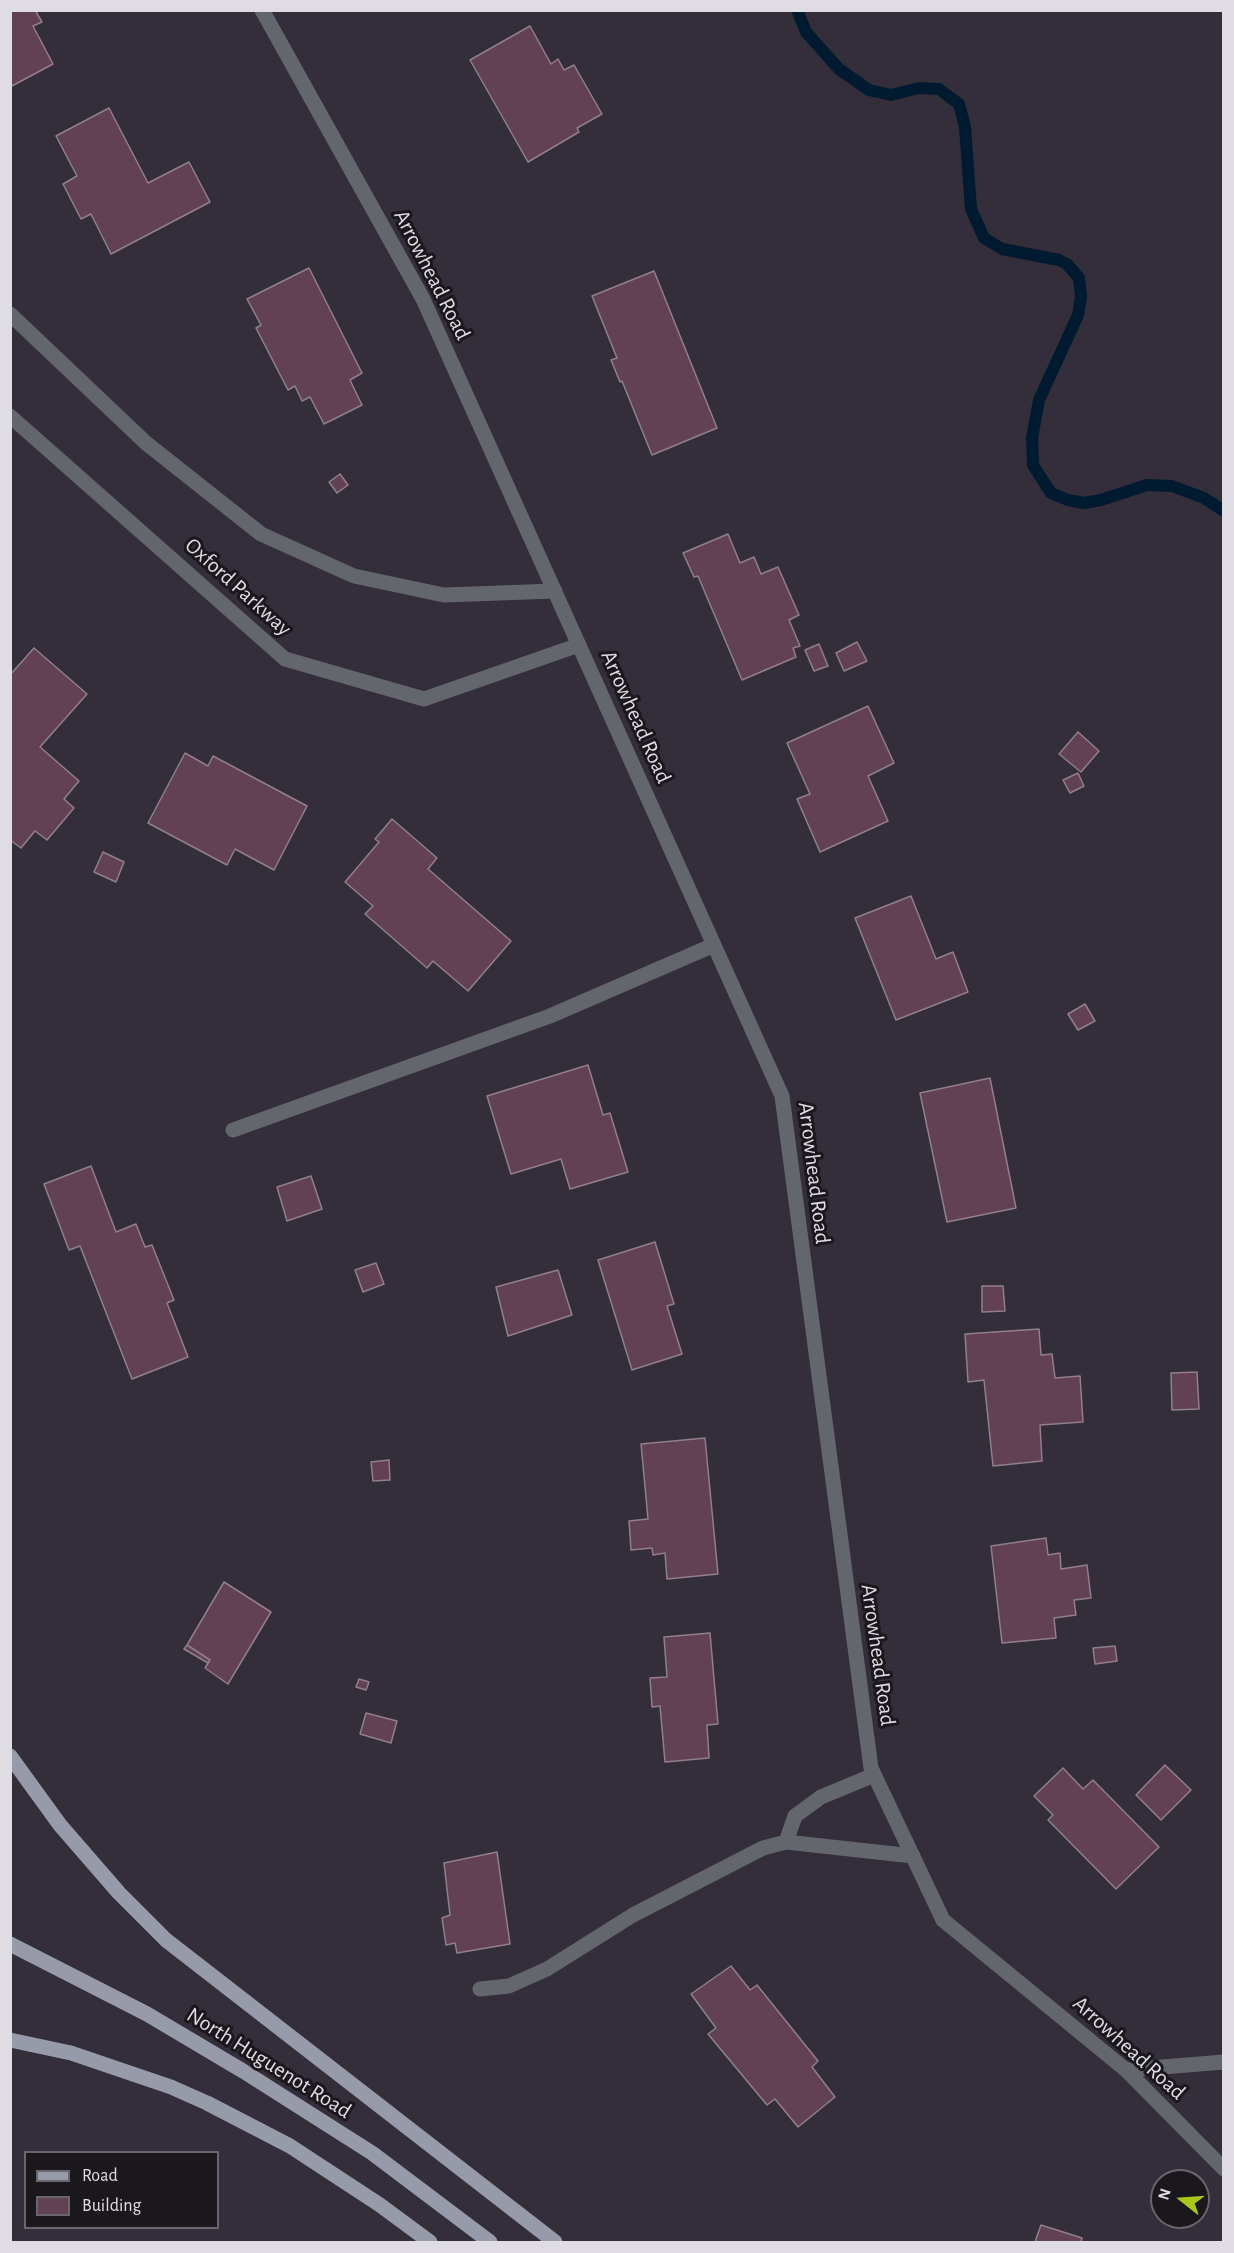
<!DOCTYPE html>
<html>
<head>
<meta charset="utf-8">
<style>
  body { margin:0 }
  #map { position:relative; width:1234px; height:2253px; overflow:hidden; background:#342d3a; font-family:"Alegreya Sans",sans-serif }
  canvas { display:block }
  .frame { position:absolute; inset:0; border:12px solid #e0dce4; pointer-events:none }
  .legend { position:absolute; left:24px; top:2151px; width:195px; height:78px; box-sizing:border-box; background:#1a171d; border:2px solid #69666d; margin:0; padding:8px 10px; list-style:none; font-size:18px; color:#e0dce4 }
  .legend li { display:flex; align-items:center; gap:12px; height:30px }
  .legend b { width:30px; border:2px solid #69666d }
  .north { position:absolute; left:1150px; top:2169px; width:60px; height:60px; box-sizing:border-box; background:#1a171d; border:2px solid #69666d; border-radius:50%; rotate:287deg; font-size:16px; font-weight:700; line-height:24px; text-align:center; color:#e0dce4 }
  .north::after { content:''; display:block; margin:auto; width:21px; height:27px; background:#aac717; clip-path:polygon(50% 0,100% 100%,50% 72%,0 100%) }
</style>
</head>
<body>
<div id="map">
<canvas width="1234" height="2253"></canvas>
<div class="frame"></div>
<ul class="legend">
<li><b style="height:8px;background:#969aa9"></b>Road</li>
<li><b style="height:16px;background:#624155"></b>Building</li>
</ul>
<div class="north">N</div>
</div>
<script>
const g = document.querySelector('canvas').getContext('2d');
g.lineJoin = 'round';
const toPath = rows => new Path2D(rows.map(r => 'M' + r).join(''));
function trace(path, color, width, dash) { g.strokeStyle = color; g.lineWidth = width; g.lineCap = dash ? 'butt' : 'round'; g.setLineDash(dash || []); g.stroke(path); }
function paint(path, color) { g.fillStyle = color; g.fill(path, 'evenodd'); }
function write(font, color, halo, rows, align = 'center') {
  g.font = font + ' "Alegreya Sans",sans-serif'; g.lineWidth = 6; g.setLineDash([]); g.textBaseline = 'middle'; g.strokeStyle = halo; g.fillStyle = color; for (const [text, x, y, turn = 0] of rows) {
    g.save(); g.translate(x, y); g.rotate((+turn || 0) * Math.PI / 180); g.textAlign = isNaN(turn) ? turn : align; if (halo) g.strokeText(text, 0, 0); g.fillText(text, 0, 0); g.restore();
  }
}
const stream = toPath([
  [797,10,806,32,839,69,869,90,891,95,919,88,939,89,959,104,965,127,971,209,984,238,1002,249,1059,260,1067,264,1079,278,1081,297,1078,315,1039,400,1032,438,1033,465,1051,493,1068,500,1084,503,1101,500,1147,485,1172,486,1204,498,1224,511]
]);
const building = toPath([
  [10,10,35,10,42,22,33,26,53,64,10,87,10,10],
  [530,26,551,64,558,59,564,70,574,65,602,114,577,128,579,132,528,162,470,60,530,26],
  [109,108,148,183,189,162,210,202,111,254,91,214,81,219,63,184,77,176,56,136,109,108],
  [309,268,362,373,350,380,362,405,324,424,310,397,302,401,295,386,288,390,256,328,261,325,247,299,309,268],
  [654,271,717,428,652,455,622,381,620,382,611,360,617,358,592,296,654,271],
  [340,474,348,485,337,493,329,482,340,474],
  [728,534,740,563,754,557,761,574,778,567,799,615,789,620,800,646,793,648,796,657,742,680,698,576,694,577,683,553,728,534],
  [857,642,867,661,844,671,836,653,857,642],
  [819,644,828,666,814,671,805,650,819,644],
  [34,648,87,694,40,747,79,781,64,799,74,808,47,840,35,831,21,848,10,840,10,675,34,648],
  [868,706,894,763,868,776,888,821,820,852,797,799,810,794,787,743,868,706],
  [1078,732,1099,751,1081,772,1059,754,1078,732],
  [185,753,208,766,213,756,307,806,274,870,235,849,227,865,148,823,185,753],
  [1078,773,1084,786,1070,793,1063,780,1078,773],
  [392,819,437,858,428,869,511,941,468,991,433,961,427,968,365,914,373,906,345,882,379,842,375,839,392,819],
  [103,852,124,862,116,882,94,872,103,852],
  [911,896,936,959,953,952,968,992,896,1020,855,918,911,896],
  [1085,1004,1095,1021,1078,1030,1068,1014,1085,1004],
  [588,1065,603,1115,610,1113,628,1172,570,1189,561,1159,511,1174,487,1096,588,1065],
  [990,1078,1016,1208,947,1222,920,1093,990,1078],
  [91,1166,116,1232,136,1224,145,1247,152,1245,174,1300,167,1303,188,1357,132,1379,80,1246,69,1250,44,1184,91,1166],
  [311,1176,322,1209,287,1221,277,1187,311,1176],
  [655,1242,674,1304,667,1306,682,1354,632,1370,598,1260,655,1242],
  [376,1263,384,1284,363,1292,355,1270,376,1263],
  [558,1270,572,1315,508,1336,496,1287,558,1270],
  [982,1286,1003,1286,1005,1311,982,1312,982,1286],
  [1039,1329,1041,1355,1052,1354,1055,1378,1080,1376,1083,1422,1040,1425,1042,1461,993,1466,984,1380,968,1382,965,1334,1039,1329],
  [1197,1372,1199,1409,1172,1410,1171,1373,1197,1372],
  [705,1438,718,1574,667,1579,665,1553,653,1555,652,1548,631,1550,629,1521,648,1519,641,1444,705,1438],
  [389,1460,390,1480,373,1481,371,1462,389,1460],
  [1046,1538,1048,1555,1060,1553,1061,1569,1087,1565,1091,1598,1074,1600,1076,1615,1054,1618,1056,1638,1002,1643,991,1546,1046,1538],
  [224,1582,271,1612,228,1684,205,1668,210,1660,187,1645,224,1582],
  [710,1633,718,1724,707,1725,709,1758,665,1762,660,1706,652,1707,650,1678,667,1677,664,1637,710,1633],
  [187,1645,210,1660,208,1663,184,1649,187,1645],
  [1115,1646,1117,1661,1095,1664,1093,1648,1115,1646],
  [359,1679,369,1682,366,1690,356,1687,359,1679],
  [366,1713,397,1721,391,1743,360,1734,366,1713],
  [1165,1765,1191,1790,1161,1820,1136,1795,1165,1765],
  [1063,1768,1083,1789,1093,1780,1159,1847,1116,1889,1048,1820,1053,1815,1034,1796,1063,1768],
  [497,1852,510,1944,457,1953,455,1943,446,1945,442,1918,450,1915,444,1863,497,1852],
  [731,1966,750,1990,757,1985,818,2061,812,2067,835,2097,798,2127,775,2099,767,2105,708,2034,716,2028,691,1994,731,1966],
  [1041,2225,1082,2238,1081,2242,1035,2242,1041,2225]
]);
const lane = toPath([
  [233,1130,550,1016,714,945],
  [786,1842,795,1816,821,1797,874,1775],
  [480,1989,509,1986,547,1969,633,1915,763,1848,786,1842,913,1856]
]);
const street = toPath([
  [262,10,423,299,782,1096,871,1768,943,1920,1126,2070,1224,2169],
  [10,314,146,443,261,534,354,576,444,595,555,591],
  [10,416,285,659,424,699,579,645],
  [1126,2070,1224,2062]
]);
const primary = toPath([
  [10,1756,60,1825,119,1893,166,1940,555,2242],
  [10,1944,147,2014,243,2071,372,2153,490,2242],
  [10,2040,71,2053,171,2087,207,2103,290,2146,380,2205,430,2242]
]);
const streetNames = [
  ["Arrowhead Road",432,275,63],
  ["Oxford Parkway",238,587,42],
  ["Arrowhead Road",636,717,66],
  ["Arrowhead Road",814,1173,83],
  ["Arrowhead Road",878,1655,82],
  ["Arrowhead Road",1129,2048,42],
  ["North Huguenot Road",269,2063,32]
];
trace(stream, '#001b2f', 12);
paint(building, '#624155');
trace(building, '#91808a', 1.5);
trace(lane, '#64666d', 15);
trace(street, '#64666d', 15);
trace(primary, '#969aa9', 15);
write('22px', '#e0dce4', '#1a171d', streetNames);
</script>
</body>
</html>
